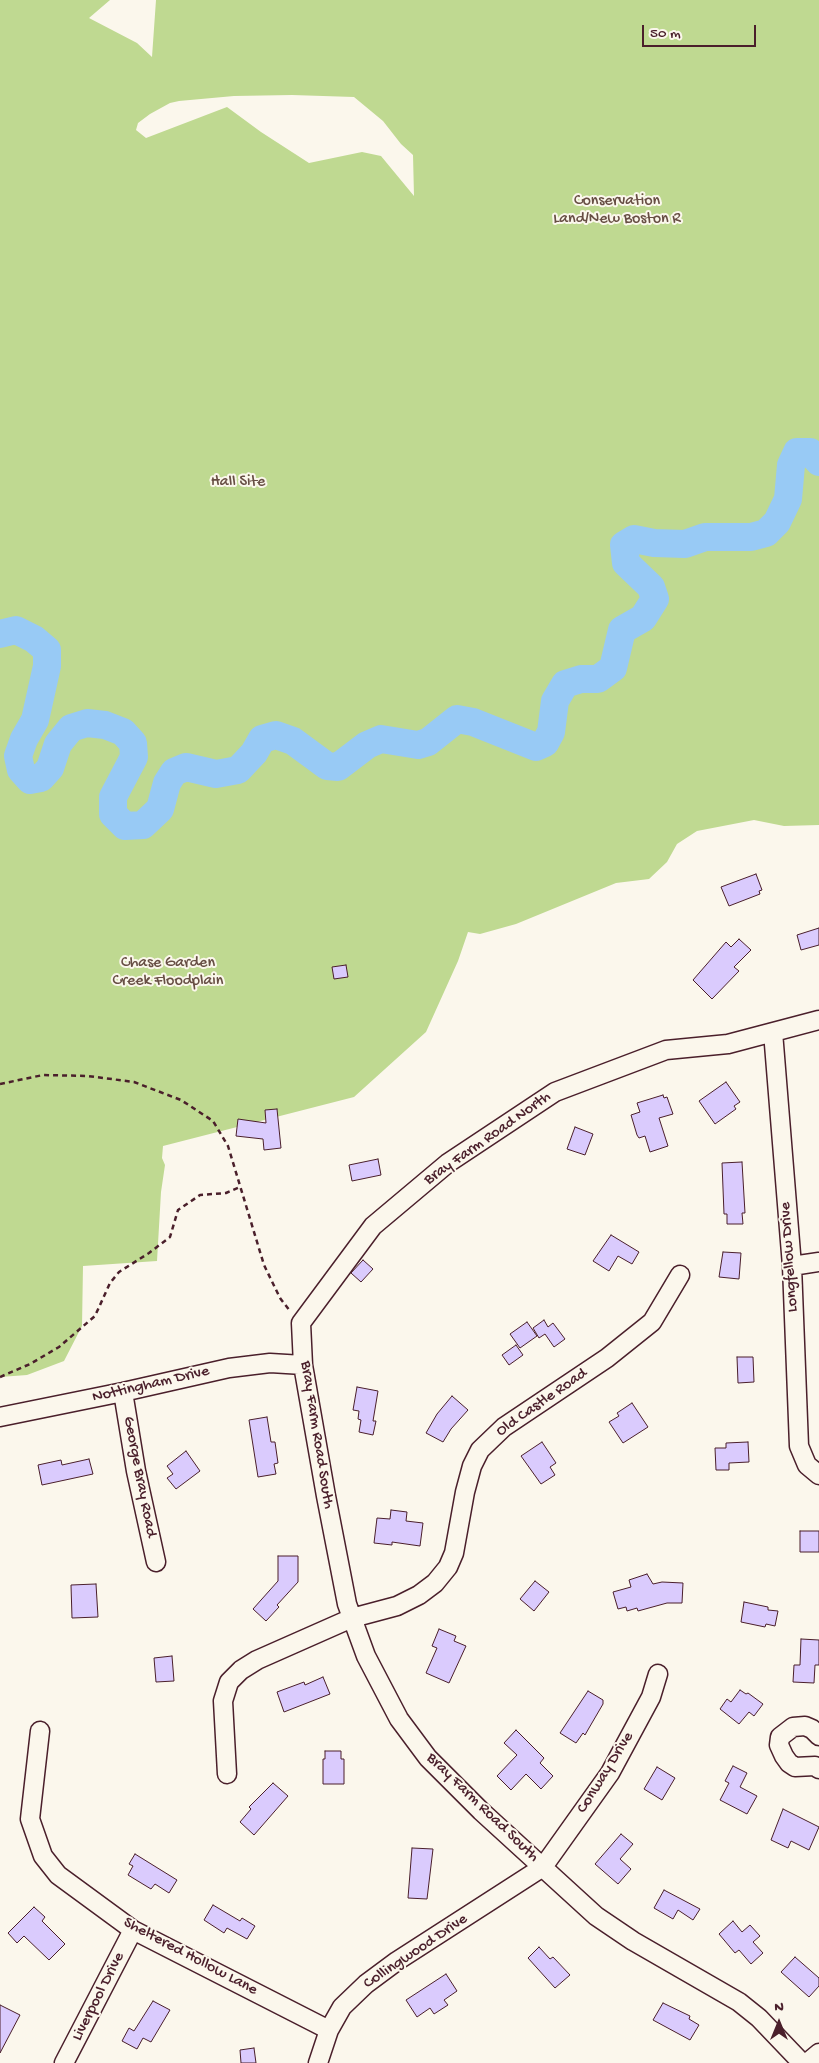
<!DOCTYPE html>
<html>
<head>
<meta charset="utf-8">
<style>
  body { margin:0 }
  #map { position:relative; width:819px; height:2063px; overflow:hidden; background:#fbf7ec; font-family:"Gochi Hand",sans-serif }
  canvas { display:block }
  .north { position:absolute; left:754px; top:1998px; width:50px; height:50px; -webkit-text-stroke:4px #fbf7ec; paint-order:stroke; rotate:0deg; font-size:14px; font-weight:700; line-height:20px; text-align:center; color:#4a1f2b }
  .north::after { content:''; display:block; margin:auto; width:18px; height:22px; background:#4a1f2b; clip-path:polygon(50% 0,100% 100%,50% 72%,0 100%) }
  .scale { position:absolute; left:642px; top:25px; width:114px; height:22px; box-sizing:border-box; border:2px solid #4a1f2b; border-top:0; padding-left:6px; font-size:15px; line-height:18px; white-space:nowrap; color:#4a1f2b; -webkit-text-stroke:4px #fbf7ec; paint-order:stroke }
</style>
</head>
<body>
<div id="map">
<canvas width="819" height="2063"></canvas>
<div class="north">N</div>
<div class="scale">50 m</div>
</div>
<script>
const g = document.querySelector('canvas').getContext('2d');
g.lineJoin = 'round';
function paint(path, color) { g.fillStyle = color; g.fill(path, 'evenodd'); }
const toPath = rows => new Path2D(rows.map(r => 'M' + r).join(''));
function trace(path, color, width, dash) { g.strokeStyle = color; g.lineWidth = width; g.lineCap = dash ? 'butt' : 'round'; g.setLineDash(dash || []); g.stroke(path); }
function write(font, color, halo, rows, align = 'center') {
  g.font = font + ' "Gochi Hand",sans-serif'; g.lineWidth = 4; g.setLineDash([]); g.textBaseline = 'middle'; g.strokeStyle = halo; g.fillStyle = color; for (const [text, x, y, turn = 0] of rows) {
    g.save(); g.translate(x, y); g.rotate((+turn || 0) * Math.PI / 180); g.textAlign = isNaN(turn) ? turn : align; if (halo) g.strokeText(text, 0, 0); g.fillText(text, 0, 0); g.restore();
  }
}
const green = toPath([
  [0,0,110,0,89,18,137,43,152,57,156,0,819,0,819,825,784,826,754,820,697,831,677,844,667,862,649,879,616,883,516,924,480,934,468,932,458,961,426,1032,354,1097,163,1146,162,1158,165,1165,161,1192,157,1261,83,1266,82,1326,64,1361,27,1375,0,1377],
  [292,95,354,97,383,121,401,144,413,155,414,196,381,156,362,152,309,163,261,132,227,107,146,138,136,130,138,123,150,114,170,103,179,101,234,96]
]);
const river = toPath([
  [0,634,16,630,34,639,47,650,47,666,35,720,24,739,18,756,21,770,30,780,41,778,50,768,58,744,71,728,87,723,105,725,123,732,133,743,134,757,113,797,113,814,125,826,143,825,160,809,167,783,174,772,186,767,216,774,238,770,254,753,262,739,276,735,293,741,327,766,338,767,367,745,381,739,418,745,428,742,457,719,473,722,536,747,545,743,551,732,555,701,565,684,581,679,598,679,613,668,622,630,643,618,655,599,651,587,626,563,624,545,634,539,654,543,685,544,705,537,751,537,766,533,777,522,788,499,791,465,797,452,810,452,819,462]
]);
const building = toPath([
  [756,874,762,890,759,891,760,894,729,906,721,887,756,874],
  [819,928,819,945,801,950,797,935,819,928],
  [739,939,751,950,734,967,739,971,712,999,693,980,726,942,731,947,739,939],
  [346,965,348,977,334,979,332,967,346,965],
  [726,1082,740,1102,734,1106,736,1109,715,1124,699,1101,726,1082],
  [663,1095,664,1098,667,1097,673,1114,659,1118,668,1146,650,1152,645,1136,639,1138,637,1135,631,1115,640,1112,637,1103,663,1095],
  [277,1109,281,1148,264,1150,263,1139,236,1136,238,1119,266,1123,265,1110,277,1109],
  [575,1127,593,1134,585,1155,567,1149,575,1127],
  [378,1159,381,1175,352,1181,349,1165,378,1159],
  [742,1162,745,1213,742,1213,743,1224,727,1224,727,1214,724,1214,722,1163,742,1162],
  [611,1235,639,1252,632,1264,618,1256,609,1271,593,1261,611,1235],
  [723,1252,741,1253,739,1279,719,1277,723,1252],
  [363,1260,373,1269,361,1282,351,1273,363,1260],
  [544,1320,548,1327,553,1323,565,1339,554,1347,545,1334,539,1338,533,1328,544,1320],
  [527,1322,537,1336,520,1348,510,1334,527,1322],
  [516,1345,523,1355,509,1365,502,1355,516,1345],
  [737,1357,753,1357,754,1382,738,1383,737,1357],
  [357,1387,378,1391,373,1421,376,1421,373,1435,359,1432,361,1420,358,1419,359,1411,353,1410,357,1387],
  [452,1396,468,1410,451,1429,443,1442,426,1433,437,1414,452,1396],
  [632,1403,648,1427,623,1443,609,1422,619,1416,617,1413,632,1403],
  [267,1417,271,1442,275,1442,278,1463,274,1464,276,1474,258,1477,249,1420,267,1417],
  [542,1442,556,1463,550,1467,555,1475,541,1484,521,1456,542,1442],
  [748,1442,749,1462,729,1463,729,1470,716,1470,715,1448,726,1448,726,1443,748,1442],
  [186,1451,200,1471,176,1489,167,1478,173,1474,167,1466,186,1451],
  [89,1459,93,1474,42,1485,38,1465,61,1460,62,1465,89,1459],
  [391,1510,407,1512,406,1521,423,1523,420,1546,392,1542,392,1545,374,1543,377,1518,390,1519,391,1510],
  [800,1531,819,1531,819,1552,800,1552,800,1531],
  [278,1556,298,1556,298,1582,277,1605,279,1607,266,1621,253,1609,278,1581,278,1556],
  [647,1574,653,1584,662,1582,683,1583,682,1603,667,1603,638,1611,637,1608,627,1611,626,1607,618,1609,613,1592,631,1587,629,1580,647,1574],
  [535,1581,549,1592,534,1611,520,1599,535,1581],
  [96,1584,98,1617,72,1618,71,1585,96,1584],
  [744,1602,768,1607,768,1610,778,1611,775,1626,766,1624,765,1627,741,1622,744,1602],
  [439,1629,456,1636,454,1641,466,1646,449,1683,426,1673,437,1648,432,1646,439,1629],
  [801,1639,819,1640,819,1665,815,1665,814,1683,793,1682,794,1665,800,1665,801,1639],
  [172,1656,174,1681,156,1682,154,1658,172,1656],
  [323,1677,330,1694,284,1712,277,1692,304,1682,305,1685,323,1677],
  [740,1690,746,1694,748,1693,763,1704,754,1716,749,1712,739,1724,720,1709,727,1699,731,1702,740,1690],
  [588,1691,603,1700,603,1704,589,1728,585,1735,583,1733,576,1743,560,1733,588,1691],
  [516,1730,544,1758,540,1763,553,1776,541,1789,526,1774,511,1790,497,1776,517,1755,504,1743,516,1730],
  [325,1751,341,1751,341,1759,344,1759,344,1784,323,1784,323,1759,325,1759,325,1751],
  [733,1766,747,1773,740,1787,757,1796,747,1814,720,1800,729,1783,725,1781,733,1766],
  [657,1767,675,1778,662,1800,644,1789,657,1767],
  [273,1783,288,1796,254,1835,240,1822,251,1809,249,1807,273,1783],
  [783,1809,819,1827,809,1850,791,1841,788,1848,771,1840,783,1809],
  [621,1834,633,1844,620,1859,631,1869,618,1884,595,1864,621,1834],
  [412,1848,433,1849,427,1899,408,1898,412,1848],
  [135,1854,177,1880,169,1893,155,1884,151,1889,128,1875,133,1866,129,1864,135,1854],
  [664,1890,700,1909,693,1920,678,1910,673,1919,654,1908,664,1890],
  [213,1905,240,1921,242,1918,255,1926,247,1939,227,1928,224,1933,204,1920,213,1905],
  [34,1907,45,1917,42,1921,65,1944,49,1960,24,1936,17,1943,8,1933,34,1907],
  [733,1921,742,1932,750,1925,760,1936,753,1942,763,1953,751,1964,739,1950,735,1953,719,1934,733,1921],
  [539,1947,550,1959,553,1957,570,1975,555,1988,528,1958,539,1947],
  [795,1957,819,1978,819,1986,809,1997,781,1972,795,1957],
  [446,1974,457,1991,444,2000,448,2005,434,2014,430,2008,417,2017,406,2000,446,1974],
  [153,2001,170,2010,151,2042,143,2038,137,2049,122,2041,129,2028,134,2031,153,2001],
  [663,2003,690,2016,689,2019,699,2025,690,2040,653,2020,663,2003],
  [0,2005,20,2015,0,2053,0,2005],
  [254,2048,256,2063,241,2063,240,2050,254,2048]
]);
const path = toPath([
  [0,1084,43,1075,88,1076,134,1082,181,1100,213,1121,228,1146,264,1265,280,1298,290,1311],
  [0,1377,30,1364,59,1347,95,1316,110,1283,119,1272,149,1253,170,1237,178,1210,200,1195,226,1193,240,1187]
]);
const minor = toPath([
  [773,1032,792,1266,799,1446,807,1465,819,1475],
  [792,1266,819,1262],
  [123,1392,136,1471,156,1562],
  [0,1417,123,1392,229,1368,270,1363,303,1365],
  [40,1731,30,1819,43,1856,58,1875,133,1930,329,2030],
  [819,1736,812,1729,805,1726,793,1727,780,1737,779,1745,784,1756,789,1763,795,1767,815,1766,819,1769],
  [227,1774,223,1701,229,1682,241,1670,257,1660,352,1618,397,1606,419,1595,435,1583,448,1567,454,1553,465,1492,472,1466,480,1450,504,1427,607,1358,652,1322,680,1275],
  [64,2063,133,1930],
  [318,2063,329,2030,342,2007,366,1984,397,1961,543,1867,610,1773,651,1697,658,1674],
  [802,2063,759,2018,739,2002,633,1941,596,1916,481,1811,428,1758,399,1719,366,1656,347,1604,326,1496,303,1365,301,1323,373,1226,448,1163,555,1092,666,1050,728,1044,819,1020],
  [807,2063,819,2053]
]);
const parkNames = [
  ["Conservation",617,202],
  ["Land/New Boston R",617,220],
  ["Hall Site",238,483],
  ["Chase Garden",168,964],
  ["Creek Floodplain",168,982]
];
const streetNames = [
  ["Bray Farm Road North",488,1139,-35],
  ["Longfellow Drive",790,1257,-94],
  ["Nottingham Drive",151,1385,-13],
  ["Old Castle Road",542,1403,-35],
  ["Bray Farm Road South",316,1435,81],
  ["George Bray Road",139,1477,79],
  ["Conway Drive",606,1773,-58],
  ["Bray Farm Road South",482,1808,44],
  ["Collingwood Drive",416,1952,-34],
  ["Sheltered Hollow Lane",190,1957,28],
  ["Liverpool Drive",99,1997,-63]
];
paint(green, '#bfd991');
trace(river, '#98caf5', 28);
paint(building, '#dacbfd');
trace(building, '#4a1f2b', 1);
trace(minor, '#4a1f2b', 21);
trace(path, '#4a1f2b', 2.5, [5, 4]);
trace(minor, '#fbf7ec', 18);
write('16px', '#674e44', '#fbf7ec', parkNames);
write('16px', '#4a1f2b', '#fbf7ec', streetNames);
</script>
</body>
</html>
